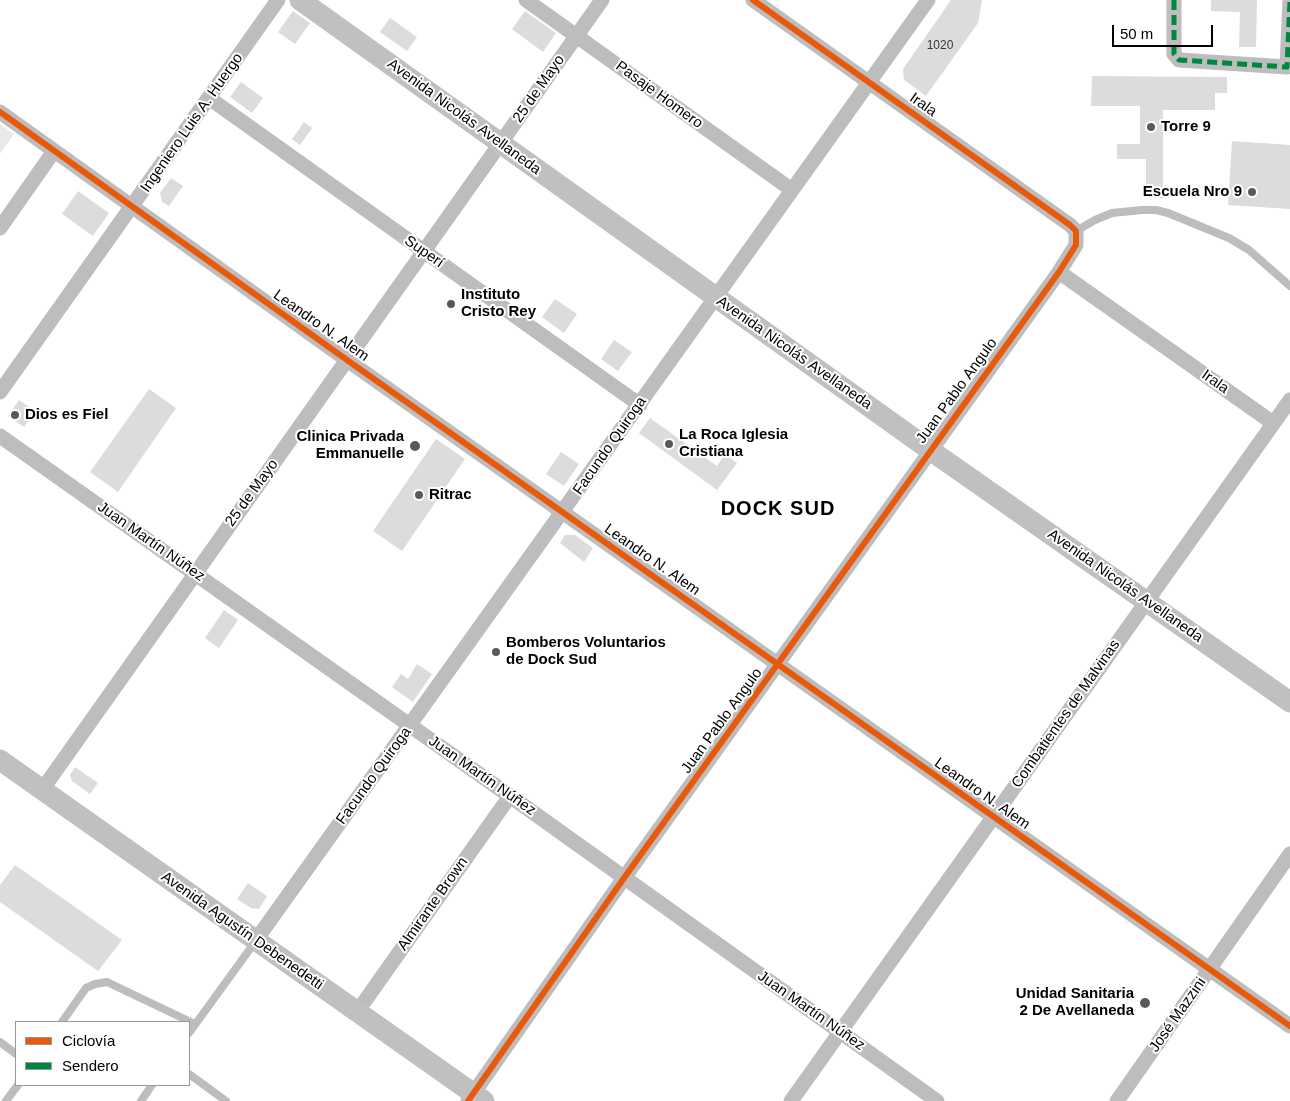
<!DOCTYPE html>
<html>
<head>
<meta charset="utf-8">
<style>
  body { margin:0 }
  #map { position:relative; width:1290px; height:1101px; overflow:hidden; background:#fff; font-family:Arial,sans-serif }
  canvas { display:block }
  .legend { position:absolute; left:15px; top:1021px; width:175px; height:65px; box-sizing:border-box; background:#fff; border:1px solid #999; margin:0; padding:6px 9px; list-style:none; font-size:15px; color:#000 }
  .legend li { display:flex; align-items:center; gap:10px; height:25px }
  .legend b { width:25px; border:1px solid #999 }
  .scale { position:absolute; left:1112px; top:25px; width:101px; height:22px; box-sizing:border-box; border:2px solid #000; border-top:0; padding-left:6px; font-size:15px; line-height:18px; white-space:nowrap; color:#000; -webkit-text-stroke:4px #fff; paint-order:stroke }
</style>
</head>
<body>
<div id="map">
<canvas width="1290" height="1101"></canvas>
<ul class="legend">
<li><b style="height:6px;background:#e8590c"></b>Ciclovía</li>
<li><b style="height:6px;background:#00873e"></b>Sendero</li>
</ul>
<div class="scale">50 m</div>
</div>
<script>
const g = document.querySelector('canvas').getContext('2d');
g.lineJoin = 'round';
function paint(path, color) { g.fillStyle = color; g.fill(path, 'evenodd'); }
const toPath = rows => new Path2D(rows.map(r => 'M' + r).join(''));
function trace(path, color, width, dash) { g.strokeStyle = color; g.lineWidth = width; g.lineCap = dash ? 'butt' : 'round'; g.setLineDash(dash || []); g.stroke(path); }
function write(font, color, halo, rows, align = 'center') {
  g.font = font + ' Arial,sans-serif'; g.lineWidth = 4; g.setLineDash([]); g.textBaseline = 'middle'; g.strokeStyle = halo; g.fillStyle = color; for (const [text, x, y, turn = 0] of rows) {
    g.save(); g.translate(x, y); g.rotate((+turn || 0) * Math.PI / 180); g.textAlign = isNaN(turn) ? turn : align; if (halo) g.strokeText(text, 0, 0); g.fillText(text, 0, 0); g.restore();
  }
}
const green = toPath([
  [0,124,14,134,0,154]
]);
const building = toPath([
  [951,0,982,0,978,23,926,96,904,80,903,69],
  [1211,0,1257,0,1256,47,1239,47,1240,12,1211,11],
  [293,11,310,23,295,44,278,32],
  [525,11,556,33,543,52,512,29],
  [390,18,417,37,407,51,380,32],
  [1092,76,1227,77,1227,93,1215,93,1215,110,1163,110,1163,198,1146,198,1146,159,1117,159,1117,144,1140,144,1140,106,1091,106],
  [241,82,263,98,252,113,230,97],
  [304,122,312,128,300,145,292,139],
  [1232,141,1290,145,1290,209,1228,205],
  [171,178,183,186,169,206,162,202,160,193],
  [78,191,109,213,93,236,62,214],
  [555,299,577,314,564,333,542,317],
  [614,340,632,352,618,371,601,359],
  [149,389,176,408,118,492,90,472],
  [19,400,35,411,24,427,8,416],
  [650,418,717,466,725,454,737,463,717,490,639,433],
  [436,439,465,459,402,551,373,531],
  [561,452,579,464,564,486,546,474],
  [565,535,575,535,593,548,584,562,560,543],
  [224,610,238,620,219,648,205,638],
  [417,664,432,674,413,702,392,687,401,674,408,679],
  [75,767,98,783,90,794,72,781,70,775],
  [15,865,122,940,98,971,0,902,0,885],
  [248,883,267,896,259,909,251,908,237,899]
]);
const service = toPath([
  [1076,231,1095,220,1112,213,1142,210,1156,210,1168,213,1229,238,1249,250,1290,286],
  [62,1022,86,988,95,984,107,982,195,1024],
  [189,1033,255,942],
  [0,1042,16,1054],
  [189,1074,226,1101],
  [6,1101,18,1085],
  [141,1101,152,1085]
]);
const minor = toPath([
  [526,0,792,190],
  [1174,0,1174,54,1179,60,1287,67,1290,0],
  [209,98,640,405],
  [0,112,347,360,1290,1026],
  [0,228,54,151],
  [1059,272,1273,423],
  [0,392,278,0],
  [0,436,510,796,937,1101],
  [42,790,602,0],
  [256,940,928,0],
  [357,1012,510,796],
  [468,1101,624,878,1059,272,1076,245,1076,231,1070,225,753,0],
  [791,1101,1290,400],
  [1117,1101,1290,854]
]);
const secondary = toPath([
  [300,0,930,450,1290,702],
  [0,760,484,1101]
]);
const quiet = toPath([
  [1174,0,1174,54,1179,60,1287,67,1290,0]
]);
const cycleway = toPath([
  [0,112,347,360,1290,1026],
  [468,1101,624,878,1059,272,1076,245,1076,231,1070,225,753,0]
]);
const markers = [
  [1151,127,5,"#595959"],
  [1252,192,5,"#595959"],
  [451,304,5,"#595959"],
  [15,415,5,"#595959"],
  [669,444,5,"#595959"],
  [415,446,6,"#595959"],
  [419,495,5,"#595959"],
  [496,652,5,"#595959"],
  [1145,1003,6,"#595959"]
];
const numberNames = [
  ["1020",940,46]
];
const streetNames = [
  ["25 de Mayo",539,89,-55],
  ["Pasaje Homero",659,95,36],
  ["Irala",923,105,35],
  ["Avenida Nicolás Avellaneda",464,117,36],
  ["Ingeniero Luis A. Huergo",192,123,-55],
  ["Superí",424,252,35],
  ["Leandro N. Alem",321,326,35],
  ["Avenida Nicolás Avellaneda",794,353,35],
  ["Irala",1215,382,35],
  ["Juan Pablo Angulo",957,391,-54],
  ["Facundo Quiroga",610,446,-55],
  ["25 de Mayo",252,493,-54],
  ["Juan Martín Núñez",151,542,35],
  ["Leandro N. Alem",652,560,35],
  ["Avenida Nicolás Avellaneda",1125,586,35],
  ["Combatientes de Malvinas",1066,714,-55],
  ["Juan Pablo Angulo",722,721,-54],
  ["Facundo Quiroga",374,776,-54],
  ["Juan Martín Núñez",482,776,35],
  ["Leandro N. Alem",982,794,35],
  ["Almirante Brown",433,904,-55],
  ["Avenida Agustín Debenedetti",242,931,35],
  ["Juan Martín Núñez",811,1011,35],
  ["José Mazzini",1178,1015,-55]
];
const poiNames = [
  ["Torre 9",1161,127],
  ["Escuela Nro 9",1242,192,"right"],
  ["Instituto",461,295],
  ["Cristo Rey",461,312],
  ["Dios es Fiel",25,415],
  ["La Roca Iglesia",679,435],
  ["Cristiana",679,452],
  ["Clinica Privada",404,437,"right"],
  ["Emmanuelle",404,454,"right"],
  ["Ritrac",429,495],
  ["Bomberos Voluntarios",506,643],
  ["de Dock Sud",506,660],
  ["Unidad Sanitaria",1134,994,"right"],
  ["2 De Avellaneda",1134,1011,"right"]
];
const districtNames = [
  ["DOCK SUD",778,509]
];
paint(green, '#e9e9e9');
paint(building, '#dcdcdc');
trace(service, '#bdbdbd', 8);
trace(minor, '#bdbdbd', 15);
trace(secondary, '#c0c0c0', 21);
trace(quiet, '#00873e', 5, [10, 5]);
trace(cycleway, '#e8590c', 6);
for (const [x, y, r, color] of markers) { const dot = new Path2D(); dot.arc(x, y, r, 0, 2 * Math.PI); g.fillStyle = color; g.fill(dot); trace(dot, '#fff', 2); }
write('12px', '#373737', null, numberNames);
write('15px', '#000', '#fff', streetNames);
write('bold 15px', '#000', '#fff', poiNames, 'left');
g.letterSpacing = '1px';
write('bold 20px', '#000', '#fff', districtNames);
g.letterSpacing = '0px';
</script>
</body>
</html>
